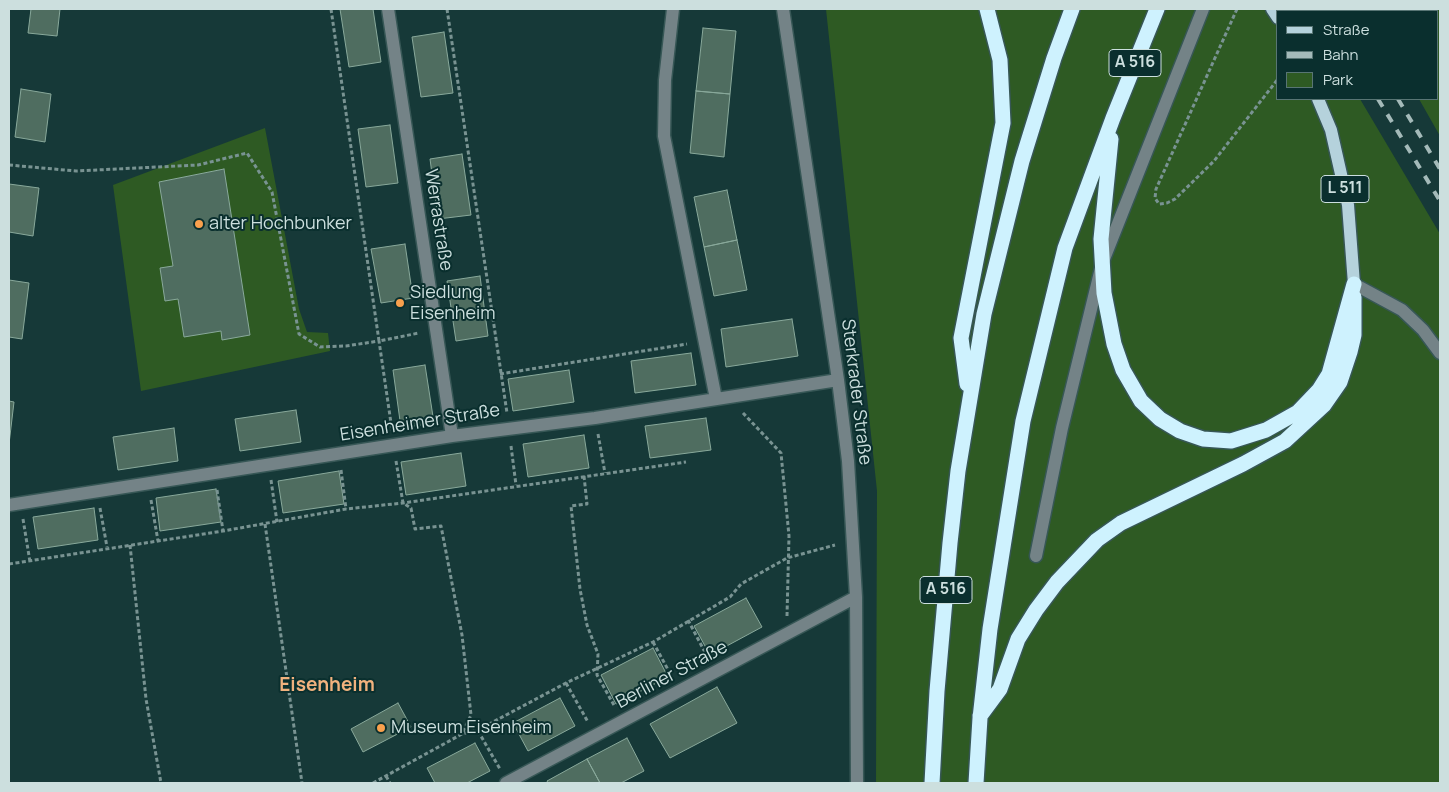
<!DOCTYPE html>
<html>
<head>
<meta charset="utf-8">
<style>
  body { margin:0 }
  #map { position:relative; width:1449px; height:792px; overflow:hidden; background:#163938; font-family:Manrope,sans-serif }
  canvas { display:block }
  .frame { position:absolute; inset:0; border:10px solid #ccdfde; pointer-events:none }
  .legend { position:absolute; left:1276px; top:10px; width:162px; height:90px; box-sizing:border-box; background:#0a2f2e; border:1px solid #587574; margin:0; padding:6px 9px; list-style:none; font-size:15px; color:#ccdfde }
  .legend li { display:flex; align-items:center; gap:10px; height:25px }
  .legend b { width:25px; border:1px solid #587574 }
</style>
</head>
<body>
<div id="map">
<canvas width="1449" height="792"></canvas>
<div class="frame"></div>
<ul class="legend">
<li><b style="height:6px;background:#b5d2dc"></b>Straße</li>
<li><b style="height:6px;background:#a4bab9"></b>Bahn</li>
<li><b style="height:14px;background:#2e5a23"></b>Park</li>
</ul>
</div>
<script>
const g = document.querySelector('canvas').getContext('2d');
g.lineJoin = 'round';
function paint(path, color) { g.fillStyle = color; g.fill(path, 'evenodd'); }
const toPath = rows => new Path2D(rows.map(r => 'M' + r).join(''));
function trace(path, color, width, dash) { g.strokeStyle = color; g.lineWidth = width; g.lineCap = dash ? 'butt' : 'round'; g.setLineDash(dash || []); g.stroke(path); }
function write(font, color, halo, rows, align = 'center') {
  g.font = font + ' Manrope,sans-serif'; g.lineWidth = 4; g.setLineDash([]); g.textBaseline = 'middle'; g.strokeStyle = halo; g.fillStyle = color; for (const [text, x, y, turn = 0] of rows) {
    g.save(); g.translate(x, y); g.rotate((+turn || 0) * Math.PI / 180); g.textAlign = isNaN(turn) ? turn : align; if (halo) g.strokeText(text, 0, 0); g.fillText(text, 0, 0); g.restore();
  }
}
const green = toPath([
  [826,9,1307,9,1308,11,1278,11,1278,99,1360,99,1440,234,1440,783,876,783,877,491],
  [1366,9,1440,9,1440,136,1419,99,1438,99,1438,11,1368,11],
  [265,128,299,309,307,332,328,333,330,351,141,391,113,185]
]);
const building = toPath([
  [31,9,60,9,57,36,28,33,31,9],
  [340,9,373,9,381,62,349,67,340,9],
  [703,28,736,31,730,94,696,91,703,28],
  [444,32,453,93,421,97,412,37,444,32],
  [21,89,51,94,45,142,15,137,21,89],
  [696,91,730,94,724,157,690,153,696,91],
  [390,125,398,183,366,187,358,129,390,125],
  [462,154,471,215,438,219,430,159,462,154],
  [224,169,250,335,222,340,221,331,184,337,178,299,165,301,160,268,173,266,159,182,224,169],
  [9,184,39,188,33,236,9,232,9,184],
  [727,190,737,240,704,247,694,197,727,190],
  [737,240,747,290,714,296,704,247,737,240],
  [405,244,413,298,381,303,371,249,405,244],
  [480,276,488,336,456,341,447,281,480,276],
  [9,280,29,283,22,339,9,337,9,280],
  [792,319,798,356,726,367,721,329,792,319],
  [691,353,696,385,635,393,631,361,691,353],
  [425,365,434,423,401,428,393,370,425,365],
  [569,370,574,402,513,411,508,379,569,370],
  [9,401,14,402,9,444,9,401],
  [296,410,301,442,240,451,235,419,296,410],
  [706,418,711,450,650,458,645,426,706,418],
  [174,428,178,461,118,470,113,437,174,428],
  [584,435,589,468,528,477,523,444,584,435],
  [461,453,466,486,406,495,401,462,461,453],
  [339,471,344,504,283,513,278,481,339,471],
  [216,489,221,522,160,531,156,498,216,489],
  [94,508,98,540,38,549,33,517,94,508],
  [746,598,762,627,710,655,694,626,746,598],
  [653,648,668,677,616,704,601,675,653,648],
  [717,687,737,723,670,758,650,724,717,687],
  [560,698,575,726,528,751,513,723,560,698],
  [398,703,411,727,363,752,351,729,398,703],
  [627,738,644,771,621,783,600,783,587,759,627,738],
  [475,743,490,771,467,783,435,783,427,768,475,743],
  [587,759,600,783,548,783,547,781,587,759]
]);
const path = toPath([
  [331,9,379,341,419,333],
  [447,9,507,413],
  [1237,9,1156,189,1155,198,1159,204,1167,203,1175,199,1214,161,1278,79],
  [9,165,76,171,198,165,247,153,272,192,299,334,320,347,346,346,379,341,392,430],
  [500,374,687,344],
  [743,413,781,453,789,536,787,616],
  [598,434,605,473],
  [511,446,516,485],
  [396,461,403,503,411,508,415,529,441,526,462,635,471,715,462,734],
  [341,470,346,509],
  [584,476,587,504,571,506,580,589,587,625,598,654,597,675,615,707],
  [271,480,277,522],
  [217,490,223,531],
  [151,500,158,541],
  [100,508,107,547],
  [23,519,30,562],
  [265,524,302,783],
  [130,545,146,699,161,783],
  [9,564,223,531,346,509,403,503,686,462],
  [688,620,708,658],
  [653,642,672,677],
  [566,683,588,722],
  [478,731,500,769],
  [386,776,390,783],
  [373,783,462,734,478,730,566,683,653,642,730,597,741,584,787,558,835,545]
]);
const minor = toPath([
  [388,9,452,436],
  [673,9,665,80,664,136,716,399],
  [783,9,838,380,848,461,856,597,857,783],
  [1354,284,1402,310,1423,330,1440,353],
  [9,505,452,436,595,418,838,380],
  [1036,556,1062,428,1102,264,1203,9],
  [506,783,856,597]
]);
const major = toPath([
  [1272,9,1278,18],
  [1318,99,1331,130,1348,205,1354,284]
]);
const highway = toPath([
  [1111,139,1101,239,1104,293,1114,344,1123,370,1141,401,1160,419,1180,431,1203,439,1231,441,1266,430,1298,412,1319,390,1329,374,1354,284],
  [967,384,961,338,1003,123,1000,60,987,9],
  [980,716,1000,689,1018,639,1036,610,1057,582,1097,540,1121,523,1243,464,1285,441,1324,405,1340,382,1350,352,1354,335,1354,297],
  [932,783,937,691,950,543,958,471,984,314,1022,161,1054,58,1072,9],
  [976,783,980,718,990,629,1023,421,1065,248,1113,118,1157,9]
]);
const rail = toPath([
  [1324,9,1326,11],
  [1344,9,1345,11],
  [1378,99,1440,201],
  [1398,99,1440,169]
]);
const markers = [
  [199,224,5,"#f9a04d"],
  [400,303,5,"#f9a04d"],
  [381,728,5,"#f9a04d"]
];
const shields = [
  [1135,63,52],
  [1345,189,48],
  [946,590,52]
];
const shieldNames = [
  ["A 516",1135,63],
  ["L 511",1345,189],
  ["A 516",946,590]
];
const streetNames = [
  ["Werrastraße",438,220,81],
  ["Sterkrader Straße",856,392,83],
  ["Eisenheimer Straße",420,423,-9],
  ["Berliner Straße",672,675,-28]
];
const poiNames = [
  ["alter Hochbunker",209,224],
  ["Siedlung",410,293],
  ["Eisenheim",410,314],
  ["Museum Eisenheim",391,728]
];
const neighbourhoodNames = [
  ["Eisenheim",327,686]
];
paint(green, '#2e5a23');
paint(building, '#4f6d60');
trace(building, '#89a99b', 1);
trace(minor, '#375756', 15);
trace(major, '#375756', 15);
trace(highway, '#375756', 18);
trace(path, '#799392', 3, [4, 2.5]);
trace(minor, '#748387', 12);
trace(major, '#b5d2dc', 12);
trace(highway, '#cef2fe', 15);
trace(rail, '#a4bab9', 4, [9, 9]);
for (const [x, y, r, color] of markers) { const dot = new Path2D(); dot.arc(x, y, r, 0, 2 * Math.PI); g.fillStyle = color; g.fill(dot); trace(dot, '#0a2f2e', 2); }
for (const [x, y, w] of shields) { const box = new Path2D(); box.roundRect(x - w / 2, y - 13.5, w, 27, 4); g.fillStyle = '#0a2f2e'; g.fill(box); trace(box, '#ccdfde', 1); }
write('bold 16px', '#ccdfde', null, shieldNames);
write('18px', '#ccdfde', '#0a2f2e', streetNames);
write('18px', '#ccdfde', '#0a2f2e', poiNames, 'left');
write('bold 19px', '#f1b27e', '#0a2f2e', neighbourhoodNames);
</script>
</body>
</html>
